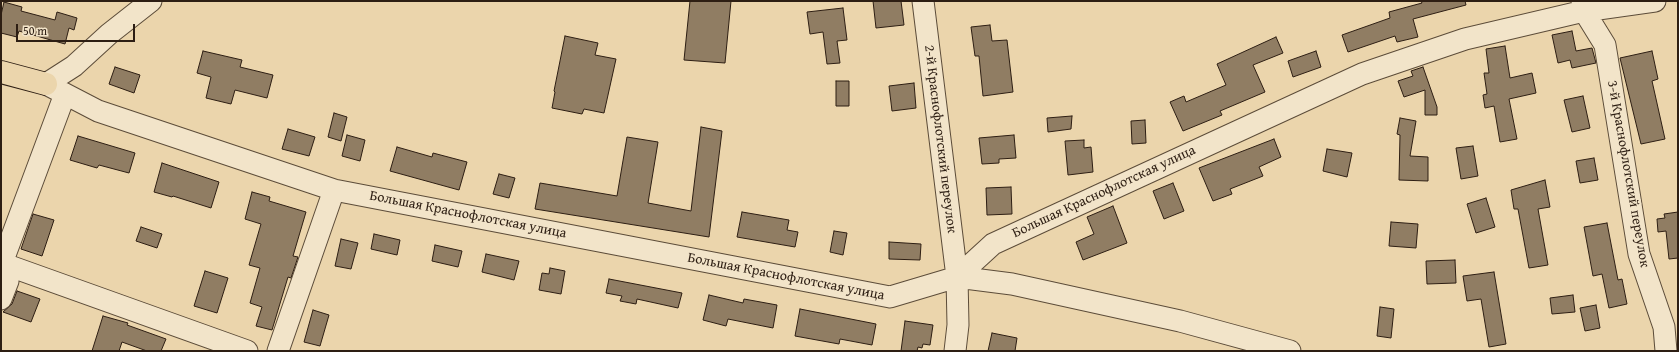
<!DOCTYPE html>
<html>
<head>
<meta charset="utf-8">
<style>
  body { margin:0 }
  #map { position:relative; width:1679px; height:352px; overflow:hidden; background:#ebd5ac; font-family:"Gentium Book Plus",serif }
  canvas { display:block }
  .frame { position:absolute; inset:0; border:2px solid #2d1e13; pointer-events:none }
  .scale { position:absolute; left:16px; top:24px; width:119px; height:18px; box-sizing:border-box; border:2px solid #2d1e13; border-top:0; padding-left:5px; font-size:12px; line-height:14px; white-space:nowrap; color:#2d1e13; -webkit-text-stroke:3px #f2e4c9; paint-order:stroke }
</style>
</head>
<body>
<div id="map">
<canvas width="1679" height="352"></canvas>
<div class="frame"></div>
<div class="scale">50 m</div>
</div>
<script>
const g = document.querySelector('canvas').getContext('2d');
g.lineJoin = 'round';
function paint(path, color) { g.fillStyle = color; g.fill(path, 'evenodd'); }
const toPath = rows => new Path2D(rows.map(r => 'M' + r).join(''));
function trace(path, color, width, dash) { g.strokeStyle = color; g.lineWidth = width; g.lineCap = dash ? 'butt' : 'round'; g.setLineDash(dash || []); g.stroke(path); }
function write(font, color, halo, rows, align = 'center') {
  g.font = font + ' "Gentium Book Plus",serif'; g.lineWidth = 4; g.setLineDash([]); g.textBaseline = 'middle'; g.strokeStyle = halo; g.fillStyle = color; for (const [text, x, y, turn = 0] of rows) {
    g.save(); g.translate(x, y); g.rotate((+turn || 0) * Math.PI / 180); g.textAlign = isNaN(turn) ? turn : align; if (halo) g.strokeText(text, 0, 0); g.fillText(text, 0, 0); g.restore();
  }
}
const building = toPath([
  [690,1,731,1,725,63,684,60,690,1],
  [873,1,901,1,904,25,876,28,873,1],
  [1421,1,1465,1,1466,5,1413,19,1418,37,1397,42,1395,36,1348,52,1342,35,1390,18,1389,12,1422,3,1421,1],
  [4,2,22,7,21,11,55,20,57,12,77,18,74,30,69,28,65,44,19,31,17,37,1,33,1,15,4,2],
  [843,8,847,40,837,41,840,63,827,64,823,32,810,34,807,12,843,8],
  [990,25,992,41,1007,40,1013,92,983,96,979,56,975,56,971,27,990,25],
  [1572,31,1576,51,1592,48,1596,63,1572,68,1570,60,1558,63,1552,35,1572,31],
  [565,36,598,43,595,55,616,59,604,113,584,109,582,114,552,108,555,92,554,91,565,36],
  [1276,37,1283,53,1253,65,1265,92,1220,111,1222,115,1183,131,1170,102,1184,96,1186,102,1226,85,1217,64,1276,37],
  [1505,46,1510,78,1532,73,1536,93,1509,99,1517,139,1500,142,1494,106,1485,108,1483,95,1487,94,1484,73,1489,73,1486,49,1505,46],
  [203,51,242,60,240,67,273,75,267,98,235,90,231,104,206,98,211,77,197,73,203,51],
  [1316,51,1321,67,1293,77,1288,61,1316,51],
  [1652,51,1658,79,1652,81,1665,139,1641,144,1620,58,1652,51],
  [115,67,140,75,134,93,109,84,115,67],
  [1423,67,1437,107,1437,115,1425,115,1425,90,1404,97,1398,81,1413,76,1411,71,1423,67],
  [836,81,849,81,849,106,836,106,836,81],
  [914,83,916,108,892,111,889,86,914,83],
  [1583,96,1590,128,1572,132,1564,100,1583,96],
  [334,113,347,117,341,141,328,137,334,113],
  [1072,116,1071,129,1048,132,1047,118,1072,116],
  [1400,118,1416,121,1410,156,1428,157,1428,181,1399,180,1400,135,1397,134,1400,118],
  [1145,120,1146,143,1132,144,1131,121,1145,120],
  [701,127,722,131,709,237,535,209,540,183,617,196,627,137,658,142,648,203,691,211,701,127],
  [288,129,315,137,309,156,282,149,288,129],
  [347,135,365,140,360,161,342,156,347,135],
  [1014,135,1016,158,999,159,999,163,982,164,979,138,1014,135],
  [78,136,135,153,129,173,99,165,97,168,70,160,78,136],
  [1274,139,1281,157,1259,167,1263,176,1230,189,1232,194,1213,201,1199,168,1274,139],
  [1084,140,1084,148,1091,147,1093,172,1068,175,1065,141,1084,140],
  [1473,146,1478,176,1461,179,1456,148,1473,146],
  [397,147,432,157,433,153,467,162,459,190,390,171,397,147],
  [1327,149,1352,153,1347,177,1323,171,1327,149],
  [1594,158,1598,180,1580,183,1576,161,1594,158],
  [162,163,219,182,211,208,173,196,172,197,154,192,162,163],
  [499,174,515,178,509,198,493,194,499,174],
  [1545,180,1550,207,1538,209,1548,265,1529,268,1518,209,1514,209,1511,190,1545,180],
  [1173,183,1184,211,1164,219,1153,191,1173,183],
  [1011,187,1012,214,987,215,986,188,1011,187],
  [252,192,270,197,269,201,306,212,293,256,298,257,291,278,288,277,272,330,256,326,262,307,250,303,260,268,249,265,261,224,245,219,252,192],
  [1486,198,1495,227,1476,233,1467,204,1486,198],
  [1113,206,1127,243,1083,260,1076,242,1094,234,1087,217,1113,206],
  [742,212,789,220,787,230,798,232,795,247,737,237,742,212],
  [1678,212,1678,258,1669,259,1666,231,1658,232,1657,219,1665,218,1664,214,1678,212],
  [33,214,54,220,42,256,21,249,33,214],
  [1391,222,1418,224,1416,248,1389,246,1391,222],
  [1607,223,1618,280,1622,279,1627,304,1609,308,1602,274,1593,276,1584,227,1607,223],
  [141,227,162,234,157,248,136,241,141,227],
  [834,231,847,233,843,255,830,252,834,231],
  [374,234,400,240,397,255,371,249,374,234],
  [341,239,358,243,351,269,335,266,341,239],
  [889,242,921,244,920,260,889,259,889,242],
  [435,245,462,251,458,267,432,261,435,245],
  [486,254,519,261,514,280,482,272,486,254],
  [1455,260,1456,283,1427,284,1426,261,1455,260],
  [550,268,565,271,561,294,539,290,542,273,549,274,550,268],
  [205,271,228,278,217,313,194,306,205,271],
  [1494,272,1506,344,1489,347,1481,299,1467,301,1463,276,1494,272],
  [609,279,682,293,678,308,637,299,636,304,620,301,622,296,606,293,609,279],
  [17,291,40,299,31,322,3,312,12,304,17,291],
  [709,295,743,303,744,299,777,305,773,328,728,319,726,326,703,320,709,295],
  [1573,295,1575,312,1552,314,1550,298,1573,295],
  [1596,305,1600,328,1585,331,1580,308,1596,305],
  [1380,307,1394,309,1391,338,1377,336,1380,307],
  [800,309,876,324,872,345,840,339,839,344,795,336,800,309],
  [313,310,329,315,320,346,304,342,313,310],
  [103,316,128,323,127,325,166,339,161,351,147,351,122,342,119,351,92,351,103,316],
  [905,321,933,325,930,345,923,344,922,348,918,347,917,351,901,351,905,321],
  [992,333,1017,338,1015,351,988,351,992,333]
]);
const minor = toPath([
  [151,1,109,34,74,66,46,84,98,111,334,190,890,297,957,277,993,244,1362,74,1465,39,1584,11,1655,1],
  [923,1,957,277,958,325,955,351],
  [1582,1,1584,11,1605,45,1639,254,1664,327,1666,351],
  [1,263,247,351],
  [957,277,1012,284,1180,321,1290,351],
  [1,299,8,281,2,263,65,94],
  [278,351,334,190]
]);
const major = toPath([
  [1,72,46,84]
]);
const streetNames = [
  ["2-й Краснофлотский переулок",940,139,83],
  ["3-й Краснофлотский переулок",1628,174,80],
  ["Большая Краснофлотская улица",1104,192,-25],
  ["Большая Краснофлотская улица",468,215,11],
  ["Большая Краснофлотская улица",786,277,11]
];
paint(building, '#907d63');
trace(building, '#2d1e13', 1);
trace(minor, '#5c4c39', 23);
trace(major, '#2d1e13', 24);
trace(minor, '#f2e4c9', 21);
trace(major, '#ebd5ac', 22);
write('14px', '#2d1e13', '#f2e4c9', streetNames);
</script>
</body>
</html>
